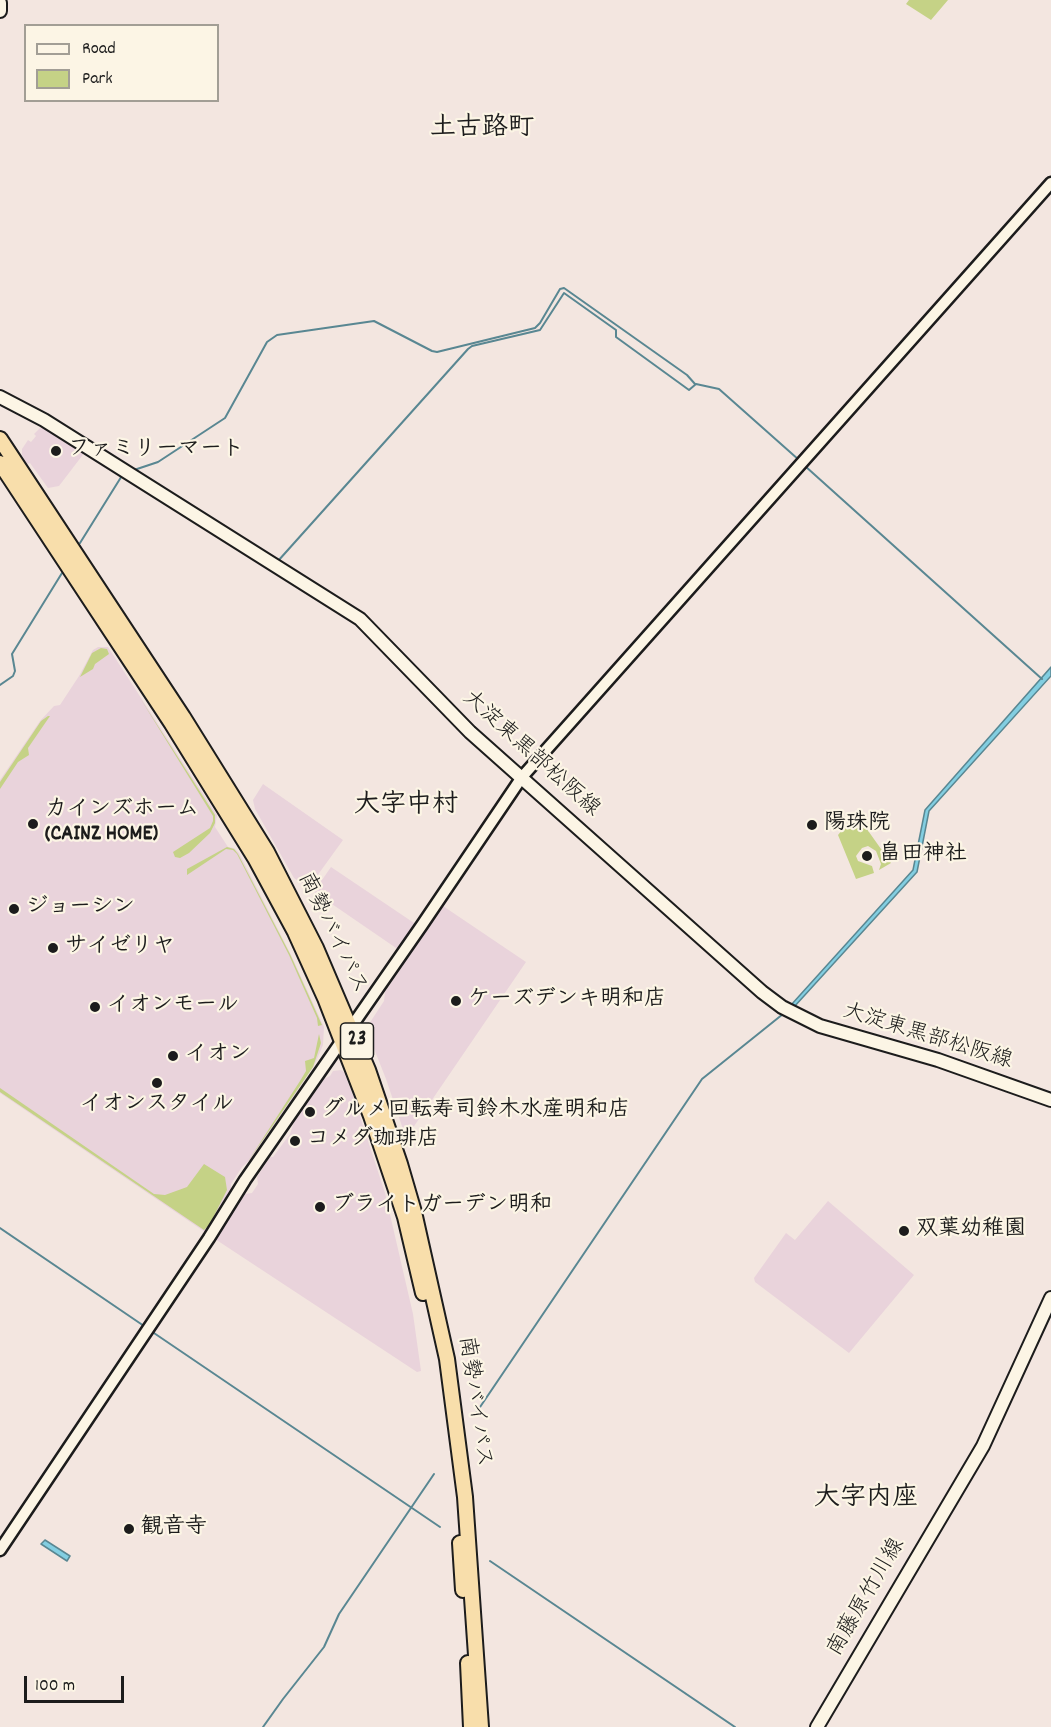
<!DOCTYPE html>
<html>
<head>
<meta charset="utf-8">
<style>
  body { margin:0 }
  #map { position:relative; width:1051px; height:1727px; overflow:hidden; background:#f3e6e0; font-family:Dekko,sans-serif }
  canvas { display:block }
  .legend { position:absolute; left:24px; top:24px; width:195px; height:78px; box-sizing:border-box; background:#fcf5e5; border:2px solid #a29e95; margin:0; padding:8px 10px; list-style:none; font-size:18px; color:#1c1c1c }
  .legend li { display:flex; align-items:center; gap:12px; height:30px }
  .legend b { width:30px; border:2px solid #a29e95 }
  .scale { position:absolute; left:24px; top:1676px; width:100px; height:27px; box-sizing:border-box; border:3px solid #1c1c1c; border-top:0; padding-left:8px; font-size:18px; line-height:21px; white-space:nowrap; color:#1c1c1c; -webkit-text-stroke:4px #fcf5e5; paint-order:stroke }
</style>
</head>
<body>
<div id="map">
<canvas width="1051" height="1727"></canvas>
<ul class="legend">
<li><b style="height:8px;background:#fcf5e5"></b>Road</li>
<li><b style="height:16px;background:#c5d286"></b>Park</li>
</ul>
<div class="scale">100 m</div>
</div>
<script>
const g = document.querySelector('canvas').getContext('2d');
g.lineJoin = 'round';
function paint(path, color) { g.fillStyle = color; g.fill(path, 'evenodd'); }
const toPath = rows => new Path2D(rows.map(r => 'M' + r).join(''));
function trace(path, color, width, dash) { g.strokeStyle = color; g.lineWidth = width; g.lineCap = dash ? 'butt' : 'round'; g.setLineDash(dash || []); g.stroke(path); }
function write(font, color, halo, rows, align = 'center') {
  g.font = font + ' Dekko,"Klee One",sans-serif'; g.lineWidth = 4.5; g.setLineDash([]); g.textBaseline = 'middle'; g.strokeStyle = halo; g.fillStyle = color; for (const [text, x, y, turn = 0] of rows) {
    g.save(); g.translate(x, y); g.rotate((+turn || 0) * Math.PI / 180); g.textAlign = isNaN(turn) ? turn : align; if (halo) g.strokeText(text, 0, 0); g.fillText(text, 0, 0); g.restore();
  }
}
const built = toPath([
  [40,428,50,429,85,452,59,486,48,488,30,463,27,464,22,455,22,449,28,440,31,442,36,436,34,434],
  [98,647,108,647,213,809,217,815,215,827,228,847,234,848,239,853,291,955,324,1027,323,1045,314,1066,252,1158,242,1167,231,1184,231,1189,205,1232,0,1093,0,780,40,721,54,706,60,705,79,676,93,650],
  [263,784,343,840,317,876,322,880,331,867,417,925,399,950,294,878,255,809,253,800],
  [443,906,526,962,406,1138,386,1079,369,1036,369,1024,384,1001,385,992],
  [341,1070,344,1072,354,1098,385,1193,413,1314,421,1371,417,1372,215,1239,245,1194,252,1193,258,1184,257,1177,270,1157,273,1157,290,1134,294,1122,324,1079,330,1076,333,1071],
  [828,1201,914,1275,849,1353,755,1282,754,1278,786,1233,795,1240]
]);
const green = toPath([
  [909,0,948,0,931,20,906,4],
  [101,648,107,649,109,654,95,664,93,669,80,677,92,653],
  [140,698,215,815,215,823,210,833,189,853,180,858,175,857,173,852,210,828,213,821,213,816],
  [48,716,50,716,28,748,29,755,18,762,0,789,0,782,41,721],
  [852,818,859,818,891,863,879,870,881,864,876,851,868,846,862,848,856,856,858,861,872,866,874,873,856,879,838,835],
  [227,847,234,849,238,854,290,954,322,1025,318,1026,317,1018,289,955,237,854,233,850,226,849,187,875,187,869],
  [319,1034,321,1043,313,1067,247,1163,300,1081,306,1071,305,1061,314,1058],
  [0,1088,154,1194,165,1195,187,1187,204,1164,225,1177,227,1190,210,1224,204,1230,0,1092]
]);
const water = toPath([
  [1051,667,1051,676,929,811,917,872,794,1007,791,1005,913,870,925,810,1051,667],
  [45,1540,70,1556,67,1561,41,1544,45,1540]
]);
const stream = toPath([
  [805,466,1042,679],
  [134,470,158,462,225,418,267,342,277,335,374,321,432,351,437,352,535,328,540,323,560,289,564,288,687,375,695,384],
  [80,543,123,474],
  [278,561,468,349,472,346,540,330,564,293,616,330,616,337,689,390,696,384,719,389,799,460],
  [0,685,13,676,15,671,12,654,62,573],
  [0,1228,144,1326],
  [151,1331,440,1527],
  [476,1413,702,1079,783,1014],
  [490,1561,735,1727],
  [263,1727,283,1699,324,1647,339,1614,434,1474]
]);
const tertiary = toPath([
  [0,1550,209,1238,245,1180,422,925,522,777,1051,183]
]);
const secondary = toPath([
  [0,3,0,11],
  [0,397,44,420,360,619,470,732,762,992,782,1007,820,1026,938,1060,1051,1100],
  [817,1727,983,1446,1051,1298]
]);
const trunk = toPath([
  [0,439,183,717,267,852,316,948,368,1070,400,1164,414,1212,447,1359,465,1497,481,1727],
  [0,463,172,724,255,858,295,932,325,998,371,1116,405,1217,423,1293],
  [460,1543,463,1590],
  [468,1663,471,1727]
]);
const markers = [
  [56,451,6,"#1c1c1c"],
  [33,824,6,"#1c1c1c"],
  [812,825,6,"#1c1c1c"],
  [867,856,6,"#1c1c1c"],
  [14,909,6,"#1c1c1c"],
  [53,948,6,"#1c1c1c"],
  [456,1001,6,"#1c1c1c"],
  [95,1007,6,"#1c1c1c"],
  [173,1056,6,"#1c1c1c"],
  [157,1083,6,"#1c1c1c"],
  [310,1112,6,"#1c1c1c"],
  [295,1141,6,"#1c1c1c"],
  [320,1207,6,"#1c1c1c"],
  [904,1231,6,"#1c1c1c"],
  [129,1529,6,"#1c1c1c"]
];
const shields = [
  [357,1041,33]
];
const shieldNames = [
  ["23",357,1041]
];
const poiNames = [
  ["ファミリーマート",68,451],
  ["カインズホーム",45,811],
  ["(CAINZ HOME)",45,836],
  ["陽珠院",824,825],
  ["畠田神社",879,856],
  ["ジョーシン",26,909],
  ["サイゼリヤ",65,948],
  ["ケーズデンキ明和店",468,1001],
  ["イオンモール",107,1007],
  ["イオン",185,1056],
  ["イオンスタイル",157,1106,"center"],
  ["グルメ回転寿司鈴木水産明和店",322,1112],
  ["コメダ珈琲店",307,1141],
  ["ブライトガーデン明和",332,1207],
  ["双葉幼稚園",916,1231],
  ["観音寺",141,1529]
];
const streetNames = [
  ["大淀東黒部松阪線",530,755,42],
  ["南勢バイパス",331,934,64],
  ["大淀東黒部松阪線",927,1038,17],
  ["南勢バイパス",473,1402,82],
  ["南藤原竹川線",868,1598,-60]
];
const quarterNames = [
  ["土古路町",482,130],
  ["大字中村",406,807],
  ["大字内座",866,1500]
];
paint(built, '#e9d3db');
paint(green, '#c5d286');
paint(water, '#82cee1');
trace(water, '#598792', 1.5);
trace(stream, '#598792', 2);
trace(tertiary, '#1c1c1c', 15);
trace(secondary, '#1c1c1c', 16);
trace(trunk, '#1c1c1c', 18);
trace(tertiary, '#fcf5e5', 10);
trace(secondary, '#fcf5e5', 12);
trace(trunk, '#f8deab', 14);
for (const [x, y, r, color] of markers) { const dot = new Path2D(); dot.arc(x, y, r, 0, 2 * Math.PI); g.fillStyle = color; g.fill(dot); trace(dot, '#fcf5e5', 2); }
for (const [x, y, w] of shields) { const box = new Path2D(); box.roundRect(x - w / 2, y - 18, w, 36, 4.5); g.fillStyle = '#fcf5e5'; g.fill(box); trace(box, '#1c1c1c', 1.5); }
write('bold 21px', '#1c1c1c', null, shieldNames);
write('bold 22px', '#1c1c1c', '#fcf5e5', poiNames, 'left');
write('22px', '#1c1c1c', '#fcf5e5', streetNames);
write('bold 26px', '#1c1c1c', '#fcf5e5', quarterNames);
</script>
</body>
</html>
